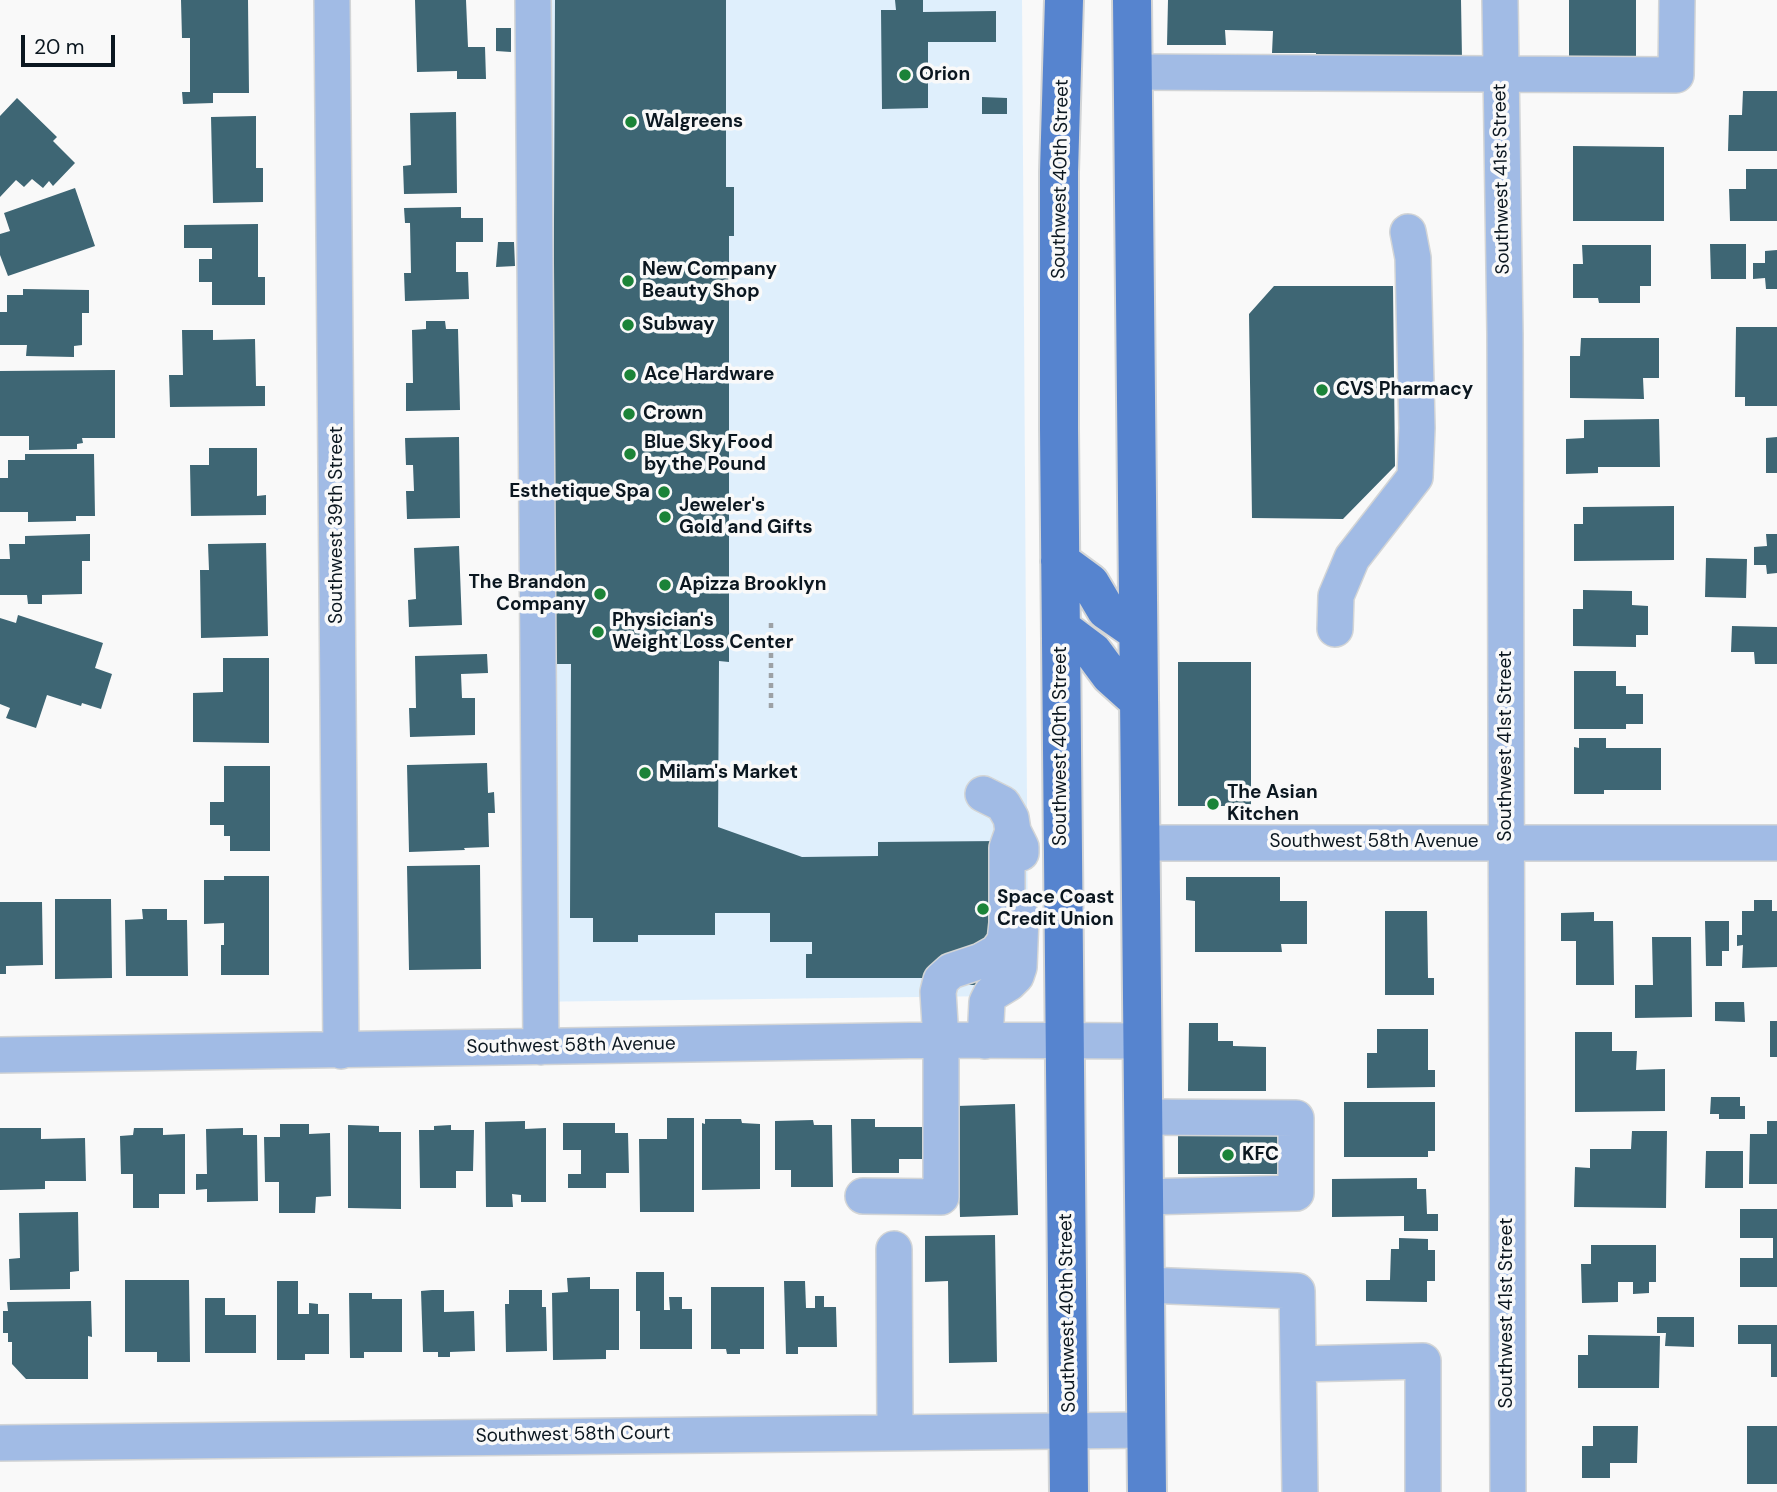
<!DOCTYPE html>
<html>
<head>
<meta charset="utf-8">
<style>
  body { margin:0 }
  #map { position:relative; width:1777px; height:1492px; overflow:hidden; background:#f9f9f9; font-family:"DM Sans",sans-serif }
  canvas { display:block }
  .scale { position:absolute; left:21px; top:35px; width:94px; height:32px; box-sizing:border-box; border:4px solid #0b1720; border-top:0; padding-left:9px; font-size:21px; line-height:24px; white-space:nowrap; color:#0b1720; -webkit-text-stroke:5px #f9f9f9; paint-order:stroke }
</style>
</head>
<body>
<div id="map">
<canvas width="1777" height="1492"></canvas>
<div class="scale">20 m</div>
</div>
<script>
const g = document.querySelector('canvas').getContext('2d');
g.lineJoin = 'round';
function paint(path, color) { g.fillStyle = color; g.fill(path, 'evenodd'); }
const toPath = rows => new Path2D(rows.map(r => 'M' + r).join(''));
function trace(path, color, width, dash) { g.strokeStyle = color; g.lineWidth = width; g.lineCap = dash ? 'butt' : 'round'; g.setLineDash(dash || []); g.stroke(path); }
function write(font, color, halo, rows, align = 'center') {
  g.font = font + ' "DM Sans",sans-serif'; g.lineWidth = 7; g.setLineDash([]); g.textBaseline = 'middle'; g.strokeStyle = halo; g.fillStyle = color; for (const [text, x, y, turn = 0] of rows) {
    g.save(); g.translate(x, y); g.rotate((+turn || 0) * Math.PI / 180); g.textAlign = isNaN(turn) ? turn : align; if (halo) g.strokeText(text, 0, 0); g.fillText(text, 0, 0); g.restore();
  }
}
const built = toPath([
  [519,0,1022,0,1028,963,999,996,523,1002]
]);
const building = toPath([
  [181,0,248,0,249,93,213,93,213,103,183,104,182,92,190,92,190,38,182,38],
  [415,0,466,0,468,47,485,47,486,79,457,79,457,71,417,72],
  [555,0,726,0,726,187,734,187,734,236,729,236,729,662,719,661,718,827,802,857,878,856,878,842,1000,841,1001,985,924,985,925,978,806,978,806,954,812,954,812,942,770,942,770,913,715,913,715,935,638,935,638,942,593,942,593,918,570,918,571,664,552,664],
  [895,0,923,0,923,12,996,11,996,42,928,42,928,108,882,109,881,10,896,10],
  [1168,0,1461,0,1462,59,1316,60,1316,53,1272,53,1273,31,1225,30,1226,45,1167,45],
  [1569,0,1636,0,1636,70,1569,71],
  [496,28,511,28,511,52,496,51],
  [1743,91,1777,91,1777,151,1728,151,1729,115,1742,115],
  [982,97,1007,98,1007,114,982,114],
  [17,98,57,137,53,141,75,163,53,186,49,181,43,188,32,179,24,187,16,180,0,197,0,116],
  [456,112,457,193,404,194,403,166,411,165,410,113],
  [256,116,256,168,263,168,263,202,213,203,211,117],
  [1573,146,1664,147,1664,221,1573,221],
  [1746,169,1777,169,1777,221,1730,221,1729,189,1746,189],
  [75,188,95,246,8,276,0,255,0,234,10,231,4,213],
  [461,207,461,218,483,218,483,242,456,242,456,272,468,272,469,299,405,301,404,273,411,273,410,223,405,223,404,208],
  [258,224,258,277,265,277,265,305,212,305,212,282,199,282,199,259,212,259,212,248,184,248,184,225],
  [498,242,514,242,515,266,496,267],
  [1710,244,1746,244,1746,279,1711,279],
  [1582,245,1651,245,1651,286,1640,286,1640,303,1599,303,1598,298,1573,298,1573,264,1583,264],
  [1777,250,1777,289,1766,289,1765,278,1753,279,1753,263,1765,263,1765,251],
  [1274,286,1393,286,1395,466,1343,519,1252,518,1249,314],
  [23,289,89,290,89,313,82,313,82,345,74,346,74,357,26,356,27,345,0,345,0,312,7,312,7,295,23,295],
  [426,321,445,321,446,329,458,329,460,410,406,411,406,383,413,383,412,330,426,329],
  [1736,327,1777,327,1777,406,1745,406,1745,397,1735,397],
  [182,330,213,330,213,340,255,339,256,386,265,386,265,406,170,407,169,375,183,375],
  [1581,338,1659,338,1659,378,1643,378,1644,399,1570,398,1570,356,1580,356],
  [115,370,115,438,82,438,83,443,77,444,77,449,29,450,29,436,0,436,0,371],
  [1659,419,1660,467,1598,467,1598,473,1566,474,1566,439,1584,438,1584,420],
  [459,437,460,518,407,519,406,491,414,491,413,465,406,465,405,438],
  [1777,437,1777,473,1766,473,1766,438],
  [209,448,257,448,257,496,266,495,266,515,191,516,190,465,209,465],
  [25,454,94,454,95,516,76,516,76,521,28,522,28,512,0,512,0,478,8,478,8,460,25,460],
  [1674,506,1674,560,1574,561,1574,524,1583,524,1583,507],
  [90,534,90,561,82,561,82,594,42,595,42,604,28,604,27,595,0,595,0,559,10,559,9,544,25,544,25,536],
  [1766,534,1777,534,1777,573,1767,574,1766,565,1754,565,1754,547,1767,546],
  [266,543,268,636,201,638,200,570,209,570,208,544],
  [459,546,462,625,409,627,408,600,416,599,414,548],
  [1706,558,1747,559,1746,598,1705,597],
  [1583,590,1632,591,1632,605,1648,606,1648,635,1636,635,1636,647,1573,646,1573,609,1583,609],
  [18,615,103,643,95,668,112,674,101,709,82,703,81,706,47,695,36,728,6,718,10,708,0,704,0,618,16,623],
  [1732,626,1777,627,1777,664,1755,664,1754,652,1731,652],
  [487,654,488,673,461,674,462,698,475,698,475,735,410,737,409,708,416,708,415,656],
  [223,658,269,658,269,743,193,742,193,693,223,692],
  [1178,662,1251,662,1251,806,1178,806],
  [1574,671,1616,671,1616,686,1626,686,1626,694,1643,694,1643,724,1626,724,1626,729,1574,729],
  [1579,738,1606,738,1606,748,1661,748,1661,790,1604,790,1604,794,1574,794,1574,747,1579,748],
  [487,763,488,793,494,792,495,813,488,813,489,847,464,848,465,850,409,852,407,765],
  [224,766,270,766,270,851,230,851,230,836,224,836,224,825,210,825,210,802,224,802],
  [480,865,481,969,409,970,407,866],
  [224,876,269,876,269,975,221,975,221,945,224,945,224,923,204,924,204,880,224,880],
  [1186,877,1280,877,1280,901,1307,901,1307,944,1281,944,1282,952,1195,952,1195,901,1186,900],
  [55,899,111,899,112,978,55,979],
  [1754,900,1772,900,1772,911,1777,911,1777,967,1742,968,1743,945,1737,946,1737,935,1742,935,1742,911,1754,911],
  [0,902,42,902,43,965,6,966,6,974,0,974],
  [142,909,167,909,167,920,187,920,188,976,126,976,125,920,143,919],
  [1385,911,1427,911,1428,978,1434,978,1434,995,1385,995],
  [1594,912,1594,921,1613,921,1614,985,1576,985,1576,941,1561,941,1561,913],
  [1705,921,1729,921,1729,951,1722,951,1722,966,1706,966],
  [1652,937,1691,937,1692,1017,1635,1018,1635,985,1653,985],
  [1715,1002,1744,1002,1745,1022,1715,1021],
  [1770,1021,1777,1021,1777,1057,1770,1057],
  [1189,1023,1218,1023,1218,1041,1233,1041,1233,1046,1266,1047,1266,1091,1188,1091],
  [1377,1029,1428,1029,1428,1070,1435,1070,1435,1087,1367,1088,1367,1053,1377,1053],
  [1575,1032,1612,1032,1612,1051,1637,1051,1636,1070,1665,1069,1665,1111,1575,1112],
  [1711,1097,1740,1097,1740,1106,1745,1106,1745,1119,1719,1119,1719,1114,1710,1114],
  [1344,1102,1435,1102,1435,1151,1428,1151,1428,1157,1344,1157],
  [1015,1104,1018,1215,960,1217,957,1106],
  [667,1118,694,1118,694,1212,640,1212,639,1139,667,1139],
  [705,1119,741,1119,742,1123,760,1124,760,1189,702,1190,702,1123,705,1124],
  [851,1119,875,1119,875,1127,925,1127,925,1159,899,1159,899,1173,852,1173],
  [813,1120,814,1125,832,1125,833,1187,791,1187,791,1170,775,1170,775,1121],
  [525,1121,525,1129,546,1128,546,1202,521,1202,521,1195,512,1194,513,1207,486,1207,485,1122],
  [1767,1121,1777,1121,1777,1184,1749,1184,1750,1134,1767,1134],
  [563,1123,615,1123,615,1133,628,1133,629,1173,606,1173,606,1188,568,1188,568,1174,581,1174,581,1150,563,1150],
  [280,1124,309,1124,309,1134,330,1133,331,1196,316,1197,315,1213,279,1213,279,1182,265,1182,264,1137,280,1137],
  [348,1125,379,1126,379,1132,401,1132,401,1209,348,1208],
  [451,1125,451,1130,474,1130,473,1171,456,1171,456,1188,420,1188,419,1130,434,1130,434,1126],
  [0,1128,41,1128,41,1139,85,1138,86,1181,45,1181,45,1189,0,1190],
  [134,1128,163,1128,163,1135,185,1134,185,1194,159,1194,159,1208,133,1208,133,1174,121,1174,120,1136,133,1135],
  [243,1128,243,1135,257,1135,258,1201,207,1202,207,1189,196,1190,196,1174,207,1174,206,1129],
  [1632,1131,1667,1131,1666,1208,1574,1207,1575,1167,1590,1168,1590,1149,1631,1149],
  [1178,1136,1277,1136,1277,1174,1178,1174],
  [1706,1151,1743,1151,1743,1188,1705,1188],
  [1417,1178,1417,1189,1426,1189,1427,1214,1438,1214,1438,1231,1404,1231,1404,1216,1332,1217,1332,1179],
  [1740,1209,1777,1209,1777,1287,1740,1287,1740,1258,1773,1258,1773,1238,1740,1238],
  [78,1212,79,1271,70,1272,70,1289,10,1290,9,1259,20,1258,19,1213],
  [995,1235,997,1362,949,1363,948,1281,925,1282,925,1236],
  [1399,1238,1428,1239,1428,1250,1435,1250,1435,1281,1427,1281,1427,1302,1366,1301,1366,1280,1390,1280,1391,1249,1399,1249],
  [1591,1245,1656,1245,1656,1282,1649,1282,1649,1293,1633,1294,1633,1282,1618,1282,1618,1302,1582,1303,1581,1264,1591,1264],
  [636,1272,664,1272,664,1310,670,1310,669,1297,682,1297,682,1309,692,1309,692,1349,640,1349,640,1311,636,1311],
  [590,1277,590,1289,619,1289,619,1350,606,1350,606,1359,553,1360,552,1293,568,1292,567,1278],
  [125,1280,189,1280,190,1362,157,1362,157,1352,125,1352],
  [277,1281,298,1281,298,1314,309,1314,309,1303,318,1304,318,1314,329,1314,329,1354,305,1354,305,1360,277,1360],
  [784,1281,805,1281,806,1308,815,1308,815,1296,824,1296,824,1307,836,1307,837,1347,798,1347,798,1354,786,1354],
  [711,1287,764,1287,764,1349,740,1349,740,1354,727,1354,726,1349,711,1349],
  [432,1290,444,1290,444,1312,474,1311,475,1351,450,1352,450,1357,438,1357,438,1352,423,1352,421,1291],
  [509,1290,542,1290,542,1307,546,1307,547,1351,506,1352,505,1304,509,1304],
  [349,1293,372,1293,372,1299,402,1299,402,1352,364,1352,364,1358,350,1358],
  [205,1298,225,1298,225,1315,256,1315,256,1353,205,1353],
  [91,1301,92,1337,88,1336,88,1379,26,1379,12,1364,12,1342,8,1342,8,1333,3,1333,3,1311,8,1311,7,1302],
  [1657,1317,1694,1317,1694,1347,1665,1346,1666,1333,1657,1333],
  [1738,1325,1777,1325,1777,1377,1771,1377,1771,1344,1738,1344],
  [1588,1335,1660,1336,1659,1388,1578,1388,1578,1355,1588,1355],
  [1593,1426,1638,1426,1637,1463,1610,1463,1610,1478,1582,1478,1582,1446,1593,1446],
  [1747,1426,1777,1426,1777,1484,1747,1484]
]);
const path = toPath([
  [771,623,771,710]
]);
const minor = toPath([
  [332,0,341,1051],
  [533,0,541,1047],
  [1500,0,1505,334,1508,1492],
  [1133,72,1676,75,1677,0],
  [1335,629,1336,596,1352,558,1415,477,1417,428,1413,258,1408,232],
  [983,794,1003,804,1011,818,1013,831,1021,847,1021,853],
  [1140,843,1777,843],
  [985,1041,987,1002,991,994,1009,983,1016,976,1019,967,1021,916],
  [0,1055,941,1040,1143,1041],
  [1143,1117,1296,1118,1296,1193,1144,1197],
  [863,1196,941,1197,941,1040,938,992,941,980,951,971,981,961,997,952,1005,941,1007,923,1007,848,1013,831],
  [894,1249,895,1431],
  [1145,1285,1297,1291,1300,1492],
  [1299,1364,1423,1361,1423,1492],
  [0,1443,1147,1430]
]);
const major = toPath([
  [1064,0,1059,172,1059,428,1069,1492],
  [1132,0,1147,1492],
  [1060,561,1090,583,1106,610,1138,632],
  [1061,628,1093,652,1110,675,1139,701]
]);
const markers = [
  [905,75,7,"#1b8338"],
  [631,122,7,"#1b8338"],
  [628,281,7,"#1b8338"],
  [628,325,7,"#1b8338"],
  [630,375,7,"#1b8338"],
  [1322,390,7,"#1b8338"],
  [629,414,7,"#1b8338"],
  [630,454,7,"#1b8338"],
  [664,492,7,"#1b8338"],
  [665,517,7,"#1b8338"],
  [665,585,7,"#1b8338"],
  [600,594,7,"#1b8338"],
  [598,632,7,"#1b8338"],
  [645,773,7,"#1b8338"],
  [1213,804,7,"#1b8338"],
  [983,909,7,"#1b8338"],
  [1228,1155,7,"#1b8338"]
];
const poiNames = [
  ["Orion",919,75],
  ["Walgreens",645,122],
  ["New Company",642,270],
  ["Beauty Shop",642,292],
  ["Subway",642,325],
  ["Ace Hardware",644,375],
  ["CVS Pharmacy",1336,390],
  ["Crown",643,414],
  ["Blue Sky Food",644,443],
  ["by the Pound",644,465],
  ["Esthetique Spa",650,492,"right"],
  ["Jeweler's",679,506],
  ["Gold and Gifts",679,528],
  ["The Brandon",586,583,"right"],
  ["Company",586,605,"right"],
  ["Apizza Brooklyn",679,585],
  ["Physician's",612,621],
  ["Weight Loss Center",612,643],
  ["Milam's Market",659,773],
  ["The Asian",1227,793],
  ["Kitchen",1227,815],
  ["Space Coast",997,898],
  ["Credit Union",997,920],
  ["KFC",1242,1155]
];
const streetNames = [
  ["Southwest 40th Street",1061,179,-89],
  ["Southwest 41st Street",1502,179,-91],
  ["Southwest 39th Street",337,525,-90],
  ["Southwest 40th Street",1061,746,-90],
  ["Southwest 41st Street",1506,746,-90],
  ["Southwest 58th Avenue",1374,842],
  ["Southwest 58th Avenue",571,1046,-1],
  ["Southwest 40th Street",1068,1313,-91],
  ["Southwest 41st Street",1507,1313,-90],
  ["Southwest 58th Court",573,1435,-1]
];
paint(built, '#dfeffc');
paint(building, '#3e6674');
trace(minor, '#d3d5d6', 38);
trace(major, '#d3d5d6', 42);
trace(path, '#9da1a5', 4.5, [5, 5]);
trace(minor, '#a1bbe5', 35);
trace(major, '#5684cf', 38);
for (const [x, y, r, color] of markers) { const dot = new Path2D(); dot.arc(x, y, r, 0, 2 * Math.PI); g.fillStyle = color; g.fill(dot); trace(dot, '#f9f9f9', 2.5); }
write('bold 19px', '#0b1720', '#f9f9f9', poiNames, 'left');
write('19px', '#0b1720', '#f9f9f9', streetNames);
</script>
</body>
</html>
